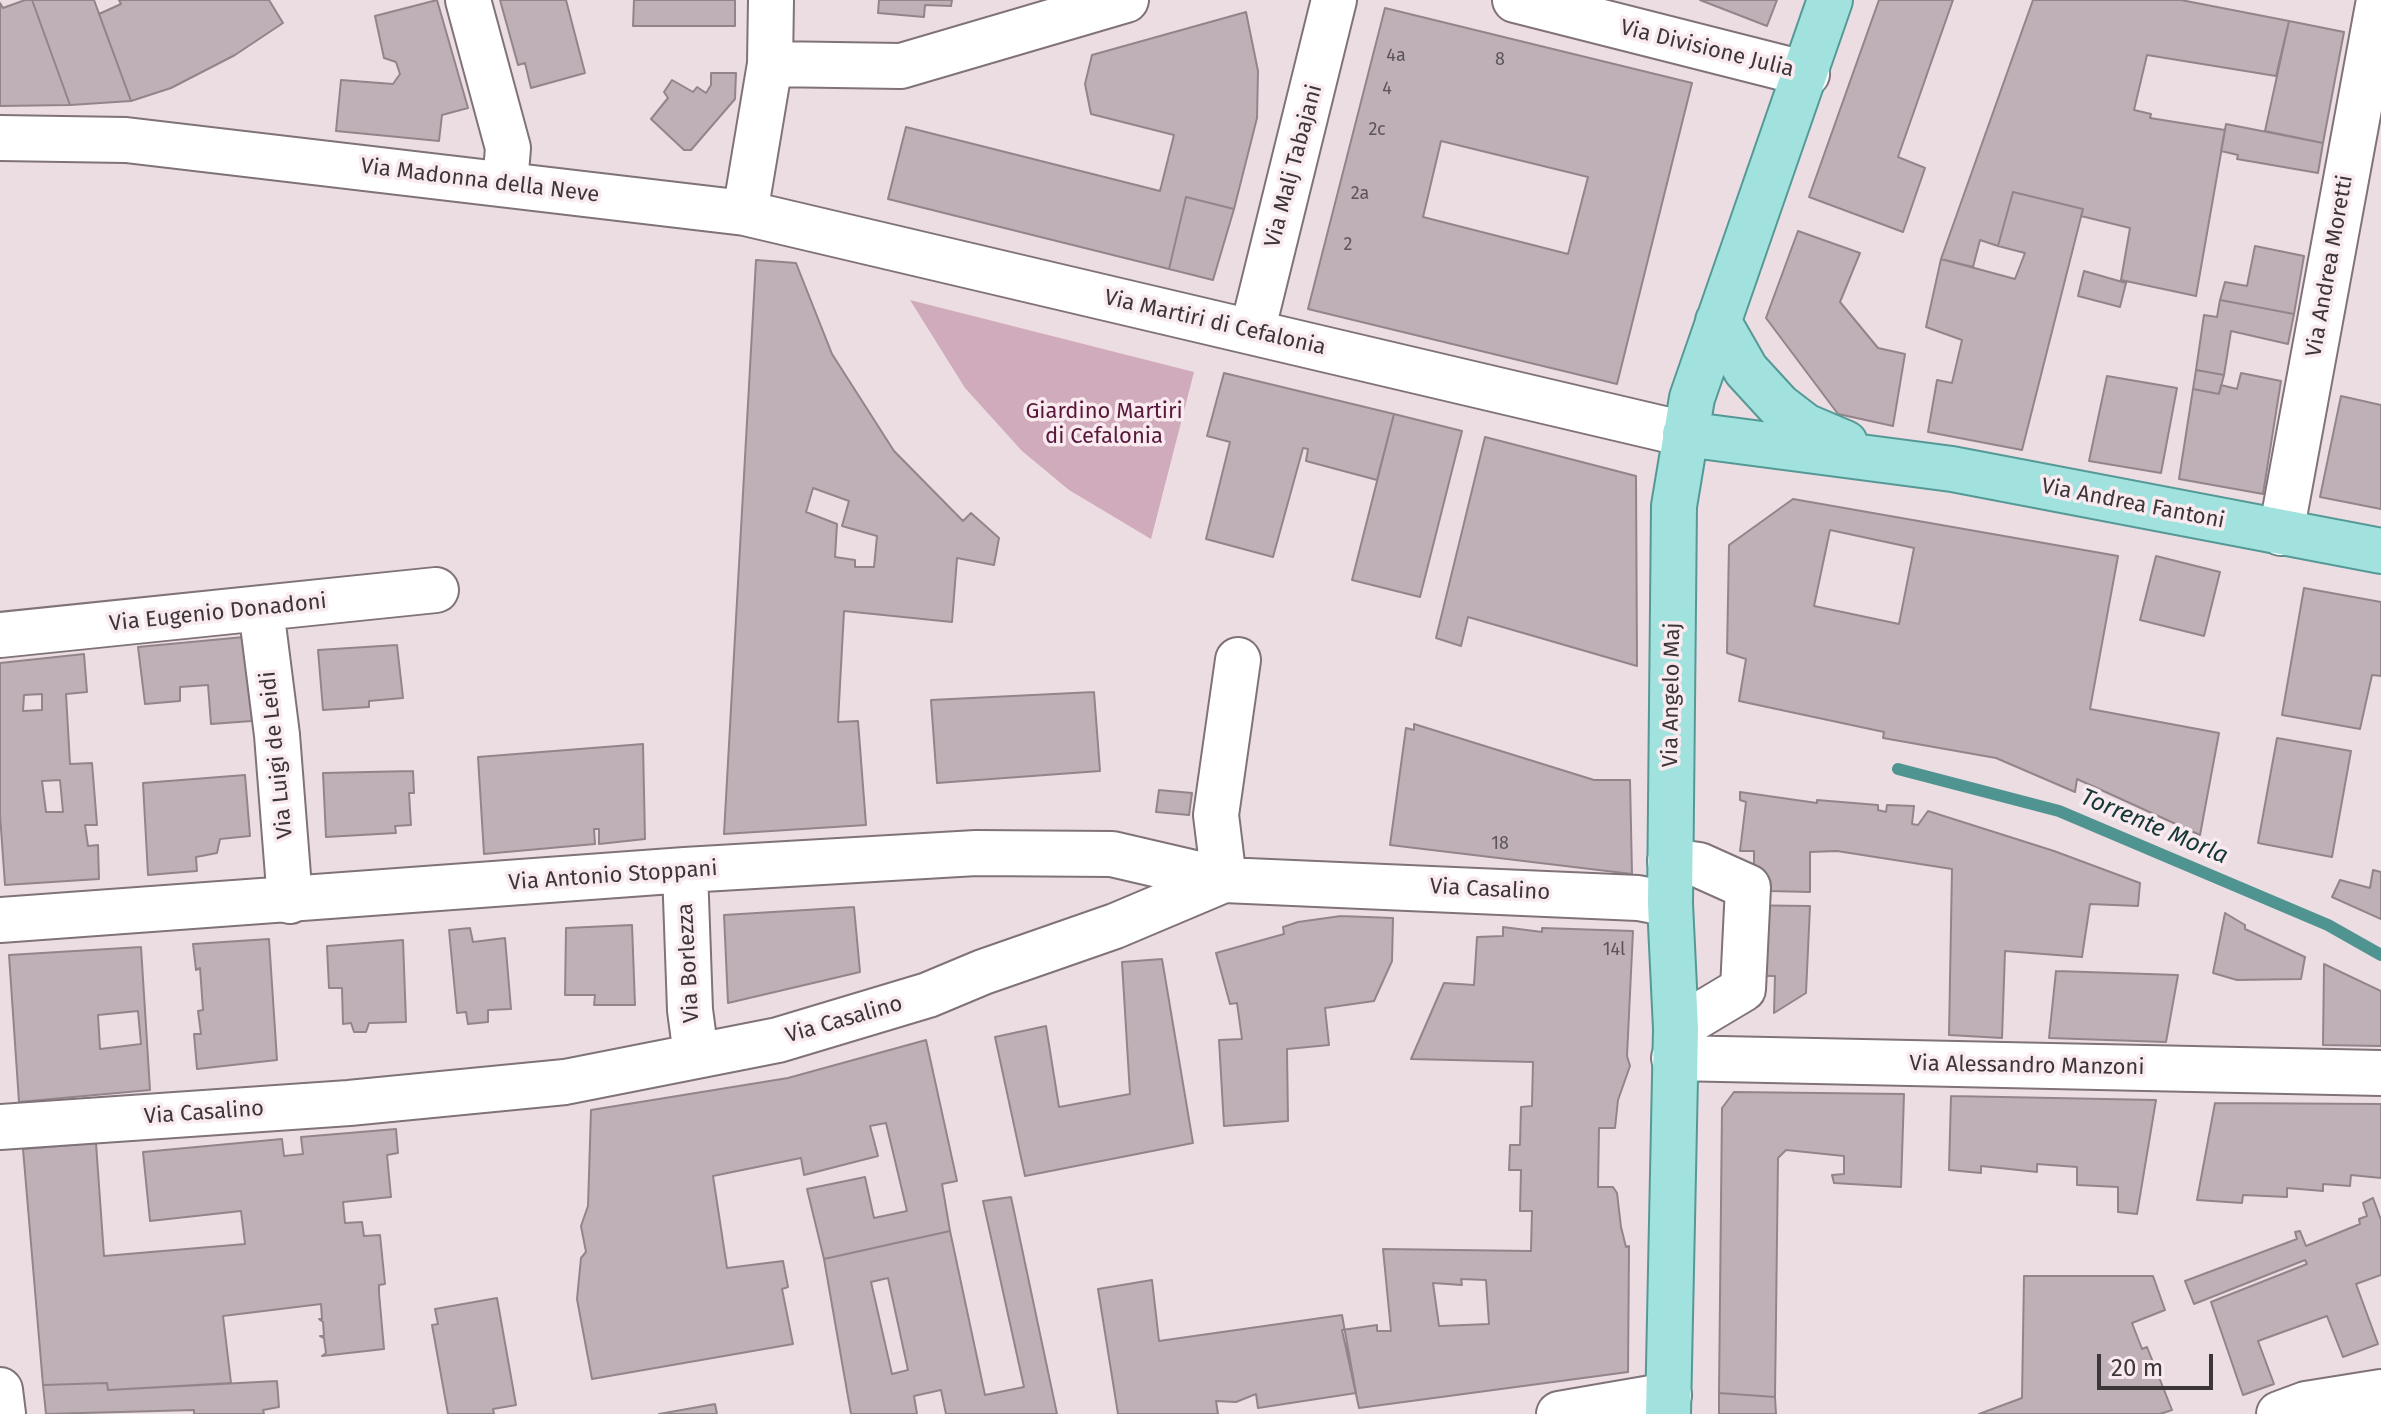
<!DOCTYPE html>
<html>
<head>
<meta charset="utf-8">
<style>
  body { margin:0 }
  #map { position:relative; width:2381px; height:1414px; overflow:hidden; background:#ecdde3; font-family:"Fira Sans",sans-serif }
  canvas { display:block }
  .scale { position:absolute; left:2097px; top:1354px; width:116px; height:36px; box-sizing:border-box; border:4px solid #3c3639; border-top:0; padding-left:10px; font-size:24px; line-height:28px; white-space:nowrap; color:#3c3639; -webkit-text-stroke:6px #f9eaf0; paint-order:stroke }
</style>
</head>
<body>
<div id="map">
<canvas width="2381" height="1414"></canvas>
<div class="scale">20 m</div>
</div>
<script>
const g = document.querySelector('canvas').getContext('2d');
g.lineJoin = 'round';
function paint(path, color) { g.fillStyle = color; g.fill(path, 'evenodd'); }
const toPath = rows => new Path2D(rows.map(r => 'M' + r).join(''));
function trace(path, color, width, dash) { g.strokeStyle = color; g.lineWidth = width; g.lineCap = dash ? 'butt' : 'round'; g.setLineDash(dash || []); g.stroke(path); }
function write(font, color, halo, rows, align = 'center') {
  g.font = font + ' "Fira Sans",sans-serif'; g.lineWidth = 7; g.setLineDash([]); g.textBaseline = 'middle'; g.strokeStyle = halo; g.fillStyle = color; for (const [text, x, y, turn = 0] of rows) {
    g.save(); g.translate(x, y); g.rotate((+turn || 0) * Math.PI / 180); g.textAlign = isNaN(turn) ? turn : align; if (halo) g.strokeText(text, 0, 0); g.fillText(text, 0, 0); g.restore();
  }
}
const green = toPath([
  [910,300,1194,372,1151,539,1069,490,1022,451,965,388]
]);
const stream = toPath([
  [1898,769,2059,811,2328,925,2381,955]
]);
const building = toPath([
  [25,0,32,0,70,105,0,106,0,3,3,8,25,0],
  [32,0,94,0,131,101,70,105,32,0],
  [119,0,269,0,283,23,235,55,171,88,131,101,99,14,121,4,119,0],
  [437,0,468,108,442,115,439,141,336,131,341,80,393,84,400,74,396,62,384,58,375,16,437,0],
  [500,0,566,0,585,73,531,88,525,63,518,65,500,0],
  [634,0,735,0,735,26,633,26,634,0],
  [879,0,952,0,951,6,925,5,924,17,878,13,879,0],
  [1700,0,1777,0,1767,26,1700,0],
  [1879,0,1953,0,1898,157,1925,168,1903,232,1809,197,1879,0],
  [2033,0,2181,0,2289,21,2276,76,2147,55,2134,110,2151,114,2150,118,2225,130,2196,296,2121,280,2130,228,2081,216,2083,209,2013,192,1998,246,1980,240,1973,267,1941,259,2033,0],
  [1385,8,1692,83,1617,384,1308,309,1385,8],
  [1441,141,1588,177,1568,254,1423,217,1441,141],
  [1246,12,1258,71,1257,118,1234,209,1186,197,1169,269,888,199,906,127,1160,191,1174,135,1091,114,1085,84,1092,55,1246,12],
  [2289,21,2344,32,2323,143,2265,131,2289,21],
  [711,73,736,73,735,99,691,150,684,150,651,119,668,98,664,92,672,80,693,92,697,87,706,93,711,85,711,73],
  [2226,124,2323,143,2318,173,2237,159,2238,155,2221,151,2226,124],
  [2013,192,2083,209,2022,450,1928,432,1937,380,1952,383,1962,340,1926,327,1941,259,2015,279,2025,253,1998,246,2013,192],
  [1186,197,1234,209,1213,280,1169,269,1186,197],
  [1798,231,1860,253,1840,302,1878,348,1905,354,1893,426,1838,414,1766,318,1798,231],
  [2255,246,2304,256,2294,314,2220,300,2225,282,2247,286,2255,246],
  [756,260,796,263,832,354,894,451,963,521,971,513,999,538,994,565,957,558,952,622,844,611,838,722,858,721,866,825,724,834,756,260],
  [813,488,849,501,842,526,877,536,874,567,855,567,855,560,835,557,837,524,806,512,813,488],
  [2084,271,2126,283,2120,307,2078,296,2084,271],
  [2220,300,2294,314,2288,344,2231,331,2224,375,2196,370,2204,315,2217,317,2220,300],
  [2196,370,2224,375,2219,394,2193,389,2196,370],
  [1224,373,1394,414,1377,480,1306,461,1308,449,1303,448,1273,557,1206,539,1230,442,1207,436,1224,373],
  [2241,373,2281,381,2263,494,2179,479,2193,389,2219,394,2221,385,2237,389,2241,373],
  [2107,376,2177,388,2161,473,2089,461,2107,376],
  [2341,396,2381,405,2381,509,2320,497,2341,396],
  [1394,414,1462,431,1420,597,1352,580,1394,414],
  [1485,437,1636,476,1637,666,1468,617,1461,646,1436,638,1485,437],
  [1793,499,2118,556,2090,709,2219,733,2200,835,2077,779,2075,792,1996,758,1883,738,1884,732,1739,701,1746,659,1727,653,1729,545,1793,499],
  [1830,530,1914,548,1899,624,1814,606,1830,530],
  [2156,556,2220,572,2204,636,2140,620,2156,556],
  [2304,588,2381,602,2381,676,2372,675,2360,729,2282,715,2304,588],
  [244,637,252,721,211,724,208,685,180,687,180,701,145,704,138,647,244,637],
  [397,645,403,698,369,701,369,707,323,710,318,650,397,645],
  [84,654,87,692,66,694,70,764,92,763,97,825,85,825,88,846,98,845,99,879,5,885,0,815,0,663,84,654],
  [42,694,42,710,23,711,24,695,42,694],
  [60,780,63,812,46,812,42,781,60,780],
  [1094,692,1100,771,937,783,931,700,1094,692],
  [1414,724,1594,780,1630,780,1632,874,1390,845,1406,728,1414,730,1414,724],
  [2277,738,2351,751,2332,857,2258,843,2277,738],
  [643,744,645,839,599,844,599,829,594,829,595,844,484,854,478,757,643,744],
  [413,771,414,793,409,793,411,825,395,826,396,833,326,837,323,773,413,771],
  [245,775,250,836,220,839,217,853,196,857,197,871,148,875,143,783,245,775],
  [1159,790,1192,793,1189,815,1156,812,1159,790],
  [1740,792,1817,803,1817,800,1878,805,1878,810,1886,812,1887,805,1914,806,1912,824,1918,825,1928,811,2054,851,2140,883,2138,906,2090,904,2082,957,2005,951,2002,1038,1949,1035,1952,869,1837,851,1810,852,1810,892,1770,891,1754,866,1754,851,1740,851,1746,802,1740,800,1740,792],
  [2373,870,2381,872,2381,919,2332,897,2340,880,2370,888,2373,870],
  [1730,905,1810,906,1806,993,1774,1013,1775,976,1728,975,1730,905],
  [854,907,860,972,728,1003,724,915,854,907],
  [2225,913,2245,925,2245,929,2305,957,2301,979,2237,980,2213,973,2225,913],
  [1341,916,1393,918,1392,961,1374,1001,1325,1008,1329,1045,1287,1049,1288,1121,1224,1126,1219,1040,1242,1039,1237,1003,1230,1004,1216,953,1284,934,1283,927,1298,922,1341,916],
  [632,925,635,1005,594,1005,595,995,565,995,566,928,632,925],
  [1503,927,1542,932,1542,928,1633,931,1627,1056,1630,1066,1618,1100,1615,1128,1599,1128,1598,1187,1613,1187,1617,1193,1621,1227,1626,1247,1629,1246,1628,1372,1359,1408,1342,1330,1377,1325,1377,1331,1391,1331,1383,1249,1531,1251,1532,1211,1520,1211,1521,1170,1509,1170,1510,1145,1520,1145,1521,1107,1532,1106,1533,1062,1411,1059,1444,983,1474,985,1477,937,1503,936,1503,927],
  [1461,1279,1486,1280,1489,1324,1439,1326,1433,1283,1462,1285,1461,1279],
  [470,928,473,942,505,938,511,1009,488,1010,488,1022,468,1024,466,1012,457,1013,449,930,470,928],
  [269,939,277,1060,197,1069,194,1034,201,1034,198,1011,203,1010,200,968,196,970,193,944,269,939],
  [403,940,406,1022,369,1023,366,1032,354,1032,351,1023,343,1024,342,988,329,988,327,946,403,940],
  [141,947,150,1090,19,1102,9,955,141,947],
  [138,1011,141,1044,100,1049,98,1015,138,1011],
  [1162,959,1193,1143,1025,1176,995,1037,1046,1026,1059,1107,1130,1094,1122,962,1162,959],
  [2324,964,2381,991,2381,1046,2323,1045,2324,964],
  [2056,971,2178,975,2166,1042,2049,1038,2056,971],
  [926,1040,957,1181,942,1184,950,1231,824,1259,807,1189,865,1177,874,1218,907,1211,886,1123,870,1126,878,1156,804,1175,801,1158,713,1176,727,1268,783,1261,788,1287,782,1289,793,1344,592,1379,577,1299,581,1258,586,1252,581,1226,588,1206,591,1110,788,1078,926,1040],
  [1734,1092,1904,1094,1901,1187,1834,1183,1832,1175,1844,1174,1844,1156,1786,1150,1778,1158,1775,1397,1719,1393,1722,1108,1734,1092],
  [1951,1096,2156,1100,2137,1214,2118,1212,2118,1187,2077,1185,2077,1167,2037,1164,2037,1172,1981,1166,1981,1173,1949,1170,1951,1096],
  [2215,1103,2381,1104,2381,1178,2351,1175,2350,1186,2323,1184,2323,1191,2287,1188,2287,1197,2243,1195,2242,1203,2197,1200,2215,1103],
  [396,1129,398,1153,387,1155,391,1197,343,1202,345,1223,362,1222,364,1236,380,1235,385,1284,379,1285,379,1293,384,1349,322,1356,326,1353,324,1338,320,1336,324,1336,323,1322,319,1319,322,1319,321,1304,223,1316,231,1383,108,1390,107,1383,43,1385,23,1149,96,1143,104,1256,245,1244,241,1211,150,1221,143,1152,282,1139,284,1156,303,1154,301,1137,396,1129],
  [1011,1197,1057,1414,946,1414,941,1390,914,1396,917,1414,851,1414,824,1259,950,1231,985,1395,1024,1387,983,1201,1011,1197],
  [888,1278,908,1370,892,1374,871,1282,888,1278],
  [2373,1198,2381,1220,2381,1275,2356,1284,2378,1344,2343,1357,2327,1316,2258,1341,2274,1384,2243,1395,2211,1302,2307,1264,2305,1260,2194,1304,2185,1281,2297,1239,2295,1232,2300,1231,2306,1246,2360,1224,2359,1219,2367,1216,2363,1203,2373,1198],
  [2024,1276,2153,1276,2165,1310,2132,1323,2142,1349,2147,1347,2172,1410,2160,1414,1979,1414,2022,1398,2024,1276],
  [1152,1280,1159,1341,1342,1315,1356,1393,1258,1408,1256,1394,1236,1402,1216,1401,1218,1414,1118,1414,1098,1289,1152,1280],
  [497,1298,516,1405,493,1409,494,1414,448,1414,432,1325,438,1324,435,1309,497,1298],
  [277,1381,279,1407,263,1410,264,1414,194,1414,194,1410,46,1414,43,1385,107,1383,108,1390,277,1381],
  [1719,1393,1775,1397,1776,1414,1719,1414,1719,1393],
  [715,1404,717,1414,659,1414,715,1404]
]);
const minor = toPath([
  [468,0,508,148,505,184],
  [1515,0,1807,74],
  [770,64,901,66,1126,0],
  [0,138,126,140,745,213,1685,434],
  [745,213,770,64,771,0],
  [1252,332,1334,0],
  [2281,533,2379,0],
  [261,609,277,735,290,901],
  [0,635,436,590],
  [1670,861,1699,865,1748,887,1743,989,1676,1029],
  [685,870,690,1010,696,1055],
  [1224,880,1216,815,1238,660],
  [0,920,685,870,976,853,1112,854,1224,880],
  [1674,1058,2381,1073],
  [0,1127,349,1103,565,1082,778,1040,928,995,983,972,1115,926,1224,880,1638,898,1670,904],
  [0,1390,3,1414],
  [1559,1414,1669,1395],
  [2279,1414,2306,1404,2381,1392]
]);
const major = toPath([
  [1718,321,1746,370,1779,406,1805,426,1845,443],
  [1685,434,1952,469,2381,551],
  [1668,1414,1676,1029,1670,904,1674,506,1692,398,1830,0]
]);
const numberNames = [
  ["4a",1396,56],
  ["8",1500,60],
  ["4",1387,89],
  ["2c",1377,130],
  ["2a",1360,194],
  ["2",1348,245],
  ["18",1500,844],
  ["14l",1614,950]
];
const streetNames = [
  ["Via Divisione Julia",1707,49,14],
  ["Via Malj Tabajani",1294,166,-75],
  ["Via Madonna della Neve",480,181,7],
  ["Via Andrea Moretti",2330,266,-80],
  ["Via Martiri di Cefalonia",1215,323,13],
  ["Via Andrea Fantoni",2133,504,11],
  ["Via Eugenio Donadoni",218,613,-6],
  ["Via Angelo Maj",1672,695,-89],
  ["Via Luigi de Leidi",277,755,-96],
  ["Via Antonio Stoppani",613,876,-4],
  ["Via Casalino",1490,890,3],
  ["Via Borlezza",689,963,-93],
  ["Via Casalino",844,1020,-16],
  ["Via Alessandro Manzoni",2027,1066,1],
  ["Via Casalino",204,1113,-4]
];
const parkNames = [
  ["Giardino Martiri",1104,412],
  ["di Cefalonia",1104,437]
];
const waterNames = [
  ["Torrente Morla",2154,827,23]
];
paint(green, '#d0abbb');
trace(stream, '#4f9490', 12);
paint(building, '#beb0b6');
trace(building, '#92858a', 2);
trace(minor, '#7f7278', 48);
trace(major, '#559996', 48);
trace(minor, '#fff', 44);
trace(major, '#a1e2de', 44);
write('18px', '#5c5458', null, numberNames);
write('22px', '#3c3639', '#f9eaf0', streetNames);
write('22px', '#57183b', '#f9eaf0', parkNames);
write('italic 24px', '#143735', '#f9eaf0', waterNames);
</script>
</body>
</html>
